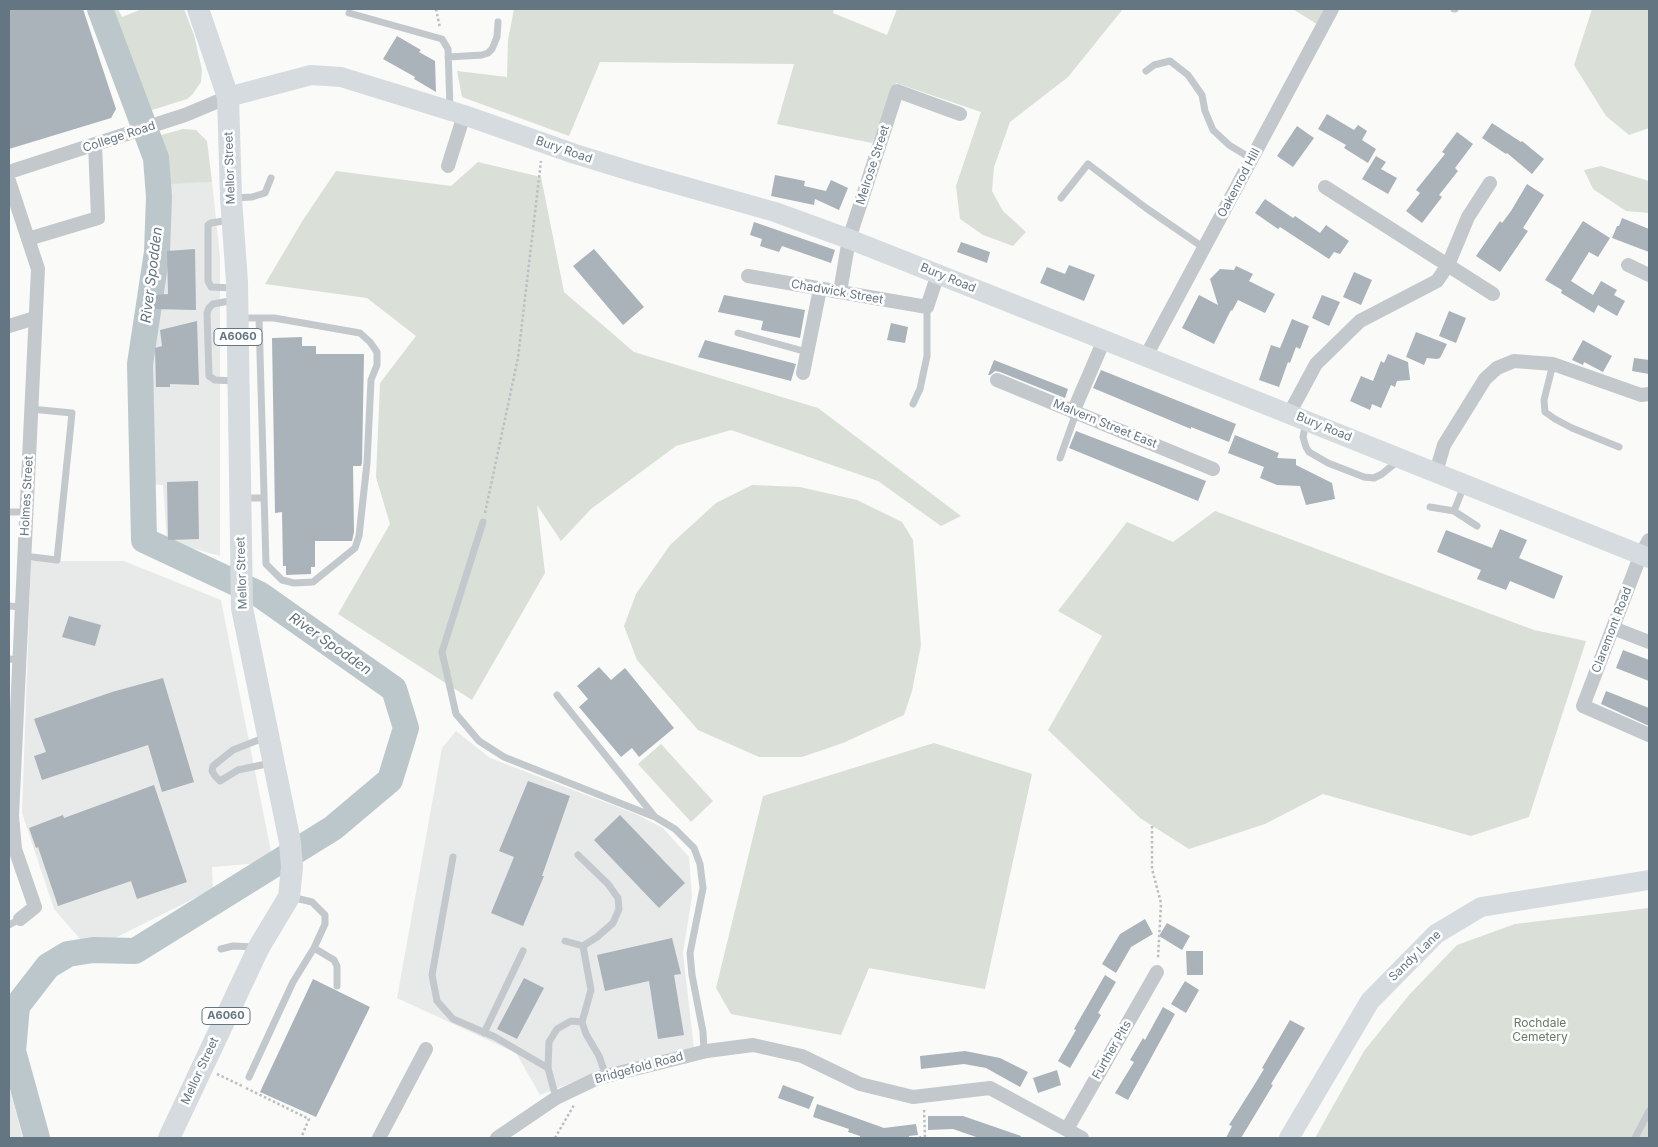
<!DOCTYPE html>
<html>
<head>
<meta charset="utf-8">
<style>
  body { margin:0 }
  #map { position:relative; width:1658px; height:1147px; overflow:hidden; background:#fafaf8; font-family:Inter,sans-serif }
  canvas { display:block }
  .frame { position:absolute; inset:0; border:10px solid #657683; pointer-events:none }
</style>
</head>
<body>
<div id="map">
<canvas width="1658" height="1147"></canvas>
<div class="frame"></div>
</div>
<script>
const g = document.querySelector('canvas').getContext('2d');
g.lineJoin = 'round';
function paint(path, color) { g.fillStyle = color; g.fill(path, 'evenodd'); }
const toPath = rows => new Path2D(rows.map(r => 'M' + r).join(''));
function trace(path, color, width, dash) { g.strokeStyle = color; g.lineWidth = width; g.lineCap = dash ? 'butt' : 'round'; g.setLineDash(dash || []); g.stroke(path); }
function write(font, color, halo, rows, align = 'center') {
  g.font = font + ' Inter,sans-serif'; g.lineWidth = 5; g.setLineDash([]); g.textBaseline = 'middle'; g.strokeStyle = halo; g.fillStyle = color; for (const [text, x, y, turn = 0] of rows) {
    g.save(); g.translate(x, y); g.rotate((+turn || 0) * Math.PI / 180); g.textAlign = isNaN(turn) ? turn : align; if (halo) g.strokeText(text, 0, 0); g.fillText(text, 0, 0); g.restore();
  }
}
const built = toPath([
  [212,182,220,257,220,556,167,541,163,485,150,484,145,390,155,295,165,250,167,183],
  [31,561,124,561,221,600,273,862,212,867,213,889,109,941,81,940,54,909,22,813],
  [456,731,490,758,638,815,663,828,689,857,692,896,683,953,694,1049,586,1077,540,1095,516,1053,397,998,442,748],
  [9,1086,23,1138,9,1138]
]);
const green = toPath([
  [110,9,118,9,122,17,142,9,184,9,194,35,202,70,201,82,192,95,187,99,149,111],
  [514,9,834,9,833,13,887,35,897,9,1123,9,1068,77,1010,122,994,167,992,191,1003,211,1026,232,1013,246,983,235,960,219,956,186,981,112,896,83,872,143,777,124,794,64,600,62,569,136,462,97,457,71,507,77,508,40],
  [1293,9,1337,9,1326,30],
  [1592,9,1649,9,1649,128,1629,135,1606,116,1574,65],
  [183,129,196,130,207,141,212,182,167,184,154,137],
  [478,162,541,177,564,292,634,352,818,408,961,516,941,526,878,481,731,430,676,446,591,509,561,541,537,505,545,573,472,700,338,614,390,524,376,477,380,383,416,336,367,298,265,284,303,220,336,171,451,186],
  [1601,166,1649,181,1649,213,1626,211,1593,189,1584,170],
  [752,485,800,487,857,500,902,522,913,540,921,645,912,691,904,715,843,743,802,757,759,757,698,730,637,660,624,626,636,594,670,545,716,503],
  [1215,511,1534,630,1586,641,1529,817,1471,836,1323,794,1265,824,1189,849,1140,818,1048,730,1102,636,1058,611,1127,522,1173,542],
  [934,743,1032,774,985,989,869,968,841,1035,731,1014,716,988,763,796],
  [661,744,713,801,691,822,638,764],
  [1649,908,1649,1138,1315,1138,1364,1051,1409,995,1457,945,1515,924]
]);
const river = toPath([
  [37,1138,13,1051,17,1006,48,966,68,954,93,950,135,951,333,828,390,780,406,728,394,689,259,594,144,540,140,364,157,252,159,197,156,158,100,9]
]);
const building = toPath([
  [9,9,83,9,116,109,111,118,9,149],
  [397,36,421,50,419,52,435,61,436,92,414,79,415,77,383,59],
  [1327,114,1354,130,1358,125,1367,131,1362,140,1376,149,1368,163,1344,148,1346,145,1318,129],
  [1492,123,1521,142,1522,141,1544,159,1532,174,1507,153,1506,154,1482,138],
  [1297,126,1314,138,1293,167,1277,156],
  [1457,132,1473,144,1455,168,1458,171,1439,195,1442,197,1422,223,1406,211,1420,193,1416,190,1445,154,1442,152],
  [1376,156,1386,162,1381,169,1397,178,1388,194,1362,179],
  [775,175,805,181,804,186,826,191,831,180,848,188,839,210,815,199,814,205,771,196],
  [1527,184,1544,195,1523,228,1528,231,1500,272,1476,256,1500,221,1502,223,1511,211],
  [1265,199,1293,218,1295,216,1320,233,1326,225,1349,241,1340,254,1334,252,1329,259,1280,227,1278,229,1255,213],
  [1622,218,1649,229,1649,252,1612,238,1617,226,1619,226],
  [1583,221,1610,238,1598,257,1589,252,1571,281,1593,295,1601,281,1617,290,1614,295,1625,301,1617,316,1598,305,1594,313,1561,293,1562,290,1545,280],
  [754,222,835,250,831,263,782,246,779,252,760,246,762,239,750,235],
  [961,242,990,252,987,263,957,252],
  [195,249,196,310,153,309,155,295,168,294,167,251],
  [594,249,644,307,623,325,573,266],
  [1069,265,1095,275,1084,301,1040,283,1047,267,1065,274],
  [1236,266,1253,274,1249,281,1275,294,1265,313,1238,300,1232,311,1231,310,1214,344,1182,328,1199,295,1218,305,1210,279,1220,269,1234,270],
  [1354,272,1372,280,1361,305,1343,297],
  [724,295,805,310,800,338,761,330,763,321,718,312],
  [1322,295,1340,302,1329,326,1312,318],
  [1449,311,1466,318,1456,343,1439,336],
  [1292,319,1309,326,1300,349,1296,347,1290,363,1288,362,1279,387,1259,380,1271,345,1280,348],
  [197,321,199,385,170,384,170,387,156,387,155,348,162,346,160,330],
  [891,323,908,327,905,343,887,340],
  [1416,332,1447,344,1440,358,1437,359,1427,358,1424,365,1406,357],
  [302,337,302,346,316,346,316,354,364,354,362,463,361,466,353,466,354,532,352,541,315,541,315,567,311,567,311,574,286,575,286,566,283,566,282,512,275,513,272,338],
  [705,340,796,364,791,381,698,357],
  [1583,340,1612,356,1603,372,1584,362,1583,365,1572,360],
  [1388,354,1408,362,1410,380,1397,381,1395,387,1391,385,1381,408,1372,404,1370,410,1350,401,1361,376,1373,381,1381,361,1384,363],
  [1634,358,1649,360,1649,374,1632,371],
  [994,360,1068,389,1065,398,1000,372,995,371,990,375,988,375],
  [1101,370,1236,424,1229,442,1191,427,1191,429,1093,388],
  [1076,431,1206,481,1198,501,1069,448],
  [1235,435,1279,453,1277,458,1296,459,1296,465,1332,483,1335,499,1306,505,1300,486,1277,485,1260,478,1264,467,1228,453],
  [198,481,199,539,168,540,167,482],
  [1500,529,1527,540,1519,558,1563,576,1554,599,1510,581,1506,590,1477,579,1481,570,1437,552,1446,530,1492,548],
  [69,616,101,625,95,646,62,637],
  [1623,650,1649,660,1649,681,1616,668],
  [599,667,611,680,625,668,674,728,639,757,632,748,621,757,579,707,588,699,577,686],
  [163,678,194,782,162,792,148,745,42,780,34,756,46,752,34,719,112,692],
  [1606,691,1649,708,1649,726,1601,704],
  [528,781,570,796,542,876,544,876,523,926,491,913,514,857,499,851],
  [154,785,187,882,137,899,131,881,58,906,38,847,36,848,29,828,63,815,64,818],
  [620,815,685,883,659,908,594,840],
  [1145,919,1153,934,1131,947,1116,973,1102,964,1120,934],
  [1167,923,1190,936,1182,950,1159,936],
  [672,938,681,974,674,975,684,1035,658,1039,649,981,605,991,597,955],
  [1186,951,1203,951,1203,975,1187,975],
  [1105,975,1116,982,1098,1013,1101,1015,1070,1068,1058,1061,1076,1030,1074,1029],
  [524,978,544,988,517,1039,497,1029],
  [313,979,370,1007,316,1117,260,1092],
  [1185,981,1199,990,1186,1013,1171,1004],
  [1163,1007,1175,1014,1128,1100,1115,1093,1134,1062,1130,1060,1143,1038,1145,1040],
  [1290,1020,1305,1028,1271,1084,1273,1085,1241,1138,1226,1138,1232,1126,1229,1125,1253,1087,1264,1069,1262,1068],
  [965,1051,1000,1058,1028,1072,1020,1087,986,1068,964,1064,921,1069,920,1056],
  [1057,1070,1061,1085,1038,1093,1033,1078],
  [783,1085,814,1097,809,1109,778,1098],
  [817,1104,884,1128,916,1124,918,1135,909,1136,909,1138,860,1138,860,1136,848,1132,849,1129,813,1117],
  [928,1116,963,1116,1021,1136,1020,1138,979,1138,953,1129,928,1130]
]);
const path = toPath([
  [436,9,440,28],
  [485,513,518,358,541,161],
  [1152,826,1152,869,1161,903,1158,958],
  [217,1074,242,1086],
  [246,1088,309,1119,301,1138],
  [555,1138,574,1105],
  [919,1138,925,1136,924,1108]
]);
const lane = toPath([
  [1454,9,1455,9],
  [349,13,442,39,448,49,450,108],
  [448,57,482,55,488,53,492,49,497,37,498,22],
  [1146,71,1154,65,1170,61,1188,75,1202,95,1205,111,1213,130,1229,145,1252,159],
  [234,198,252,197,265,193,271,178],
  [1061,198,1088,164,1146,208,1204,248],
  [230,220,211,223,208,225,208,281,211,287,234,288],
  [235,300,213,304,209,308,207,313,209,376,215,380,235,381],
  [240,318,274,318,360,333,370,342,377,352,377,365,371,380,367,463,359,536,355,548,313,582,294,583,282,580,266,564,259,318],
  [738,333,807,352],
  [1553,364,1544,400,1545,412,1555,419,1572,428,1619,447],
  [913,404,920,389,927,356,927,307],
  [1306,423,1303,437,1306,447,1309,452,1328,463,1364,477,1374,478,1382,474,1399,460],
  [1060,458,1076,413],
  [242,498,264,498],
  [1430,507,1454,511,1477,526],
  [1454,511,1464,486],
  [9,512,26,512],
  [483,522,442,652,456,714,479,741,504,757,655,817],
  [24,556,57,560,72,413,31,409],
  [9,606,22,607],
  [9,659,20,660],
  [557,695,655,817,675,829,694,848,700,864,703,888,690,953,692,975,703,1032,704,1051],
  [266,737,233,750,213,766,212,771,215,776,220,781,238,770,271,763],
  [578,855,608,884,618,898,619,909,613,923,597,937,583,946],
  [453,857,432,975,437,1001,453,1019,495,1037,548,1068],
  [9,925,20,919],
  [565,941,583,946,591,990,582,1022],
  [314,948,334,960,337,966,337,986],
  [221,949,233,946,256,947],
  [484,1033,523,951],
  [249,1077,293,982,314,948,325,924,325,915,312,902,291,897],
  [556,1098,548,1068,549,1042,557,1029,571,1021,582,1022,586,1034,599,1056,606,1076],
  [1635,1138,1649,1111]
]);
const street = toPath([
  [448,166,464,115],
  [9,172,185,115,228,97],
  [9,181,38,269,12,816,15,849,35,907,20,919],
  [1325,187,1493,294],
  [28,239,98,218,95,144],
  [1628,265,1649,275],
  [748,276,927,307,938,274],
  [840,292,849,239,897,91,960,114],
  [9,326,35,318],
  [1146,356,1332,9],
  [803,373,820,289],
  [997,380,1213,469],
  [1073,412,1104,340],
  [1289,414,1316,364,1360,321,1437,281,1448,265,1468,217,1490,183],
  [1436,472,1444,445,1485,379,1497,368,1514,361,1553,364,1641,395,1649,394],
  [1649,540,1641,554,1583,706,1649,735],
  [1613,628,1649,642],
  [1067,1129,1157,972],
  [379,1138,426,1049],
  [497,1138,556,1098,598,1078,707,1051,753,1045,802,1056,860,1084,913,1097,990,1088,1082,1138]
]);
const secondary = toPath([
  [228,97,311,75,341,77,464,115,575,154,637,173,775,212,849,239,1104,340,1649,558],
  [1289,1138,1370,1001,1436,934,1481,907,1649,880]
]);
const primary = toPath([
  [169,1138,259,947,289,897,292,867,290,842,242,608,237,282,231,198,228,97,198,9]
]);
const shields = [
  [238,337,48],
  [226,1016,48]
];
const shieldNames = [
  ["A6060",238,337],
  ["A6060",226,1016]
];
const streetNames = [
  ["College Road",119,137,-18],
  ["Bury Road",564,150,19],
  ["Melrose Street",873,165,-72],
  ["Mellor Street",230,168,-92],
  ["Oakenrod Hill",1239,183,-62],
  ["Bury Road",948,278,22],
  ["Chadwick Street",837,292,10],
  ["Malvern Street East",1105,424,22],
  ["Bury Road",1324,427,22],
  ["Holmes Street",27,496,-87],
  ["Mellor Street",242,573,-92],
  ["Claremont Road",1612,630,-69],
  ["Sandy Lane",1415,956,-44],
  ["Further Pits",1112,1050,-60],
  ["Bridgefold Road",639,1068,-15],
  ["Mellor Street",200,1071,-65]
];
const parkNames = [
  ["Rochdale",1540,1023],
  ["Cemetery",1540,1037]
];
const waterNames = [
  ["River Spodden",152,275,-83],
  ["River Spodden",330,644,35]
];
paint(built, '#e8e9e9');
paint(green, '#dadfd7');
trace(river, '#bbc7cb', 26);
paint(building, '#aab3b9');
trace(path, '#bbbfc2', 2.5, [2.5, 2.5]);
trace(lane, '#c3c8cc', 7);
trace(street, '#c3c8cc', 14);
trace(secondary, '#d6dbdf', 20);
trace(primary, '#d6dbdf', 22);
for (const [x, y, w] of shields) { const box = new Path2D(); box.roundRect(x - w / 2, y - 8.5, w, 17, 4); g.fillStyle = '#fff'; g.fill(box); trace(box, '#657683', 1); }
write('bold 11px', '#657683', null, shieldNames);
write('12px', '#657683', '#fff', streetNames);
write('12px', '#687a64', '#fff', parkNames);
write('italic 14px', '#60757c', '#fff', waterNames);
</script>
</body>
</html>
